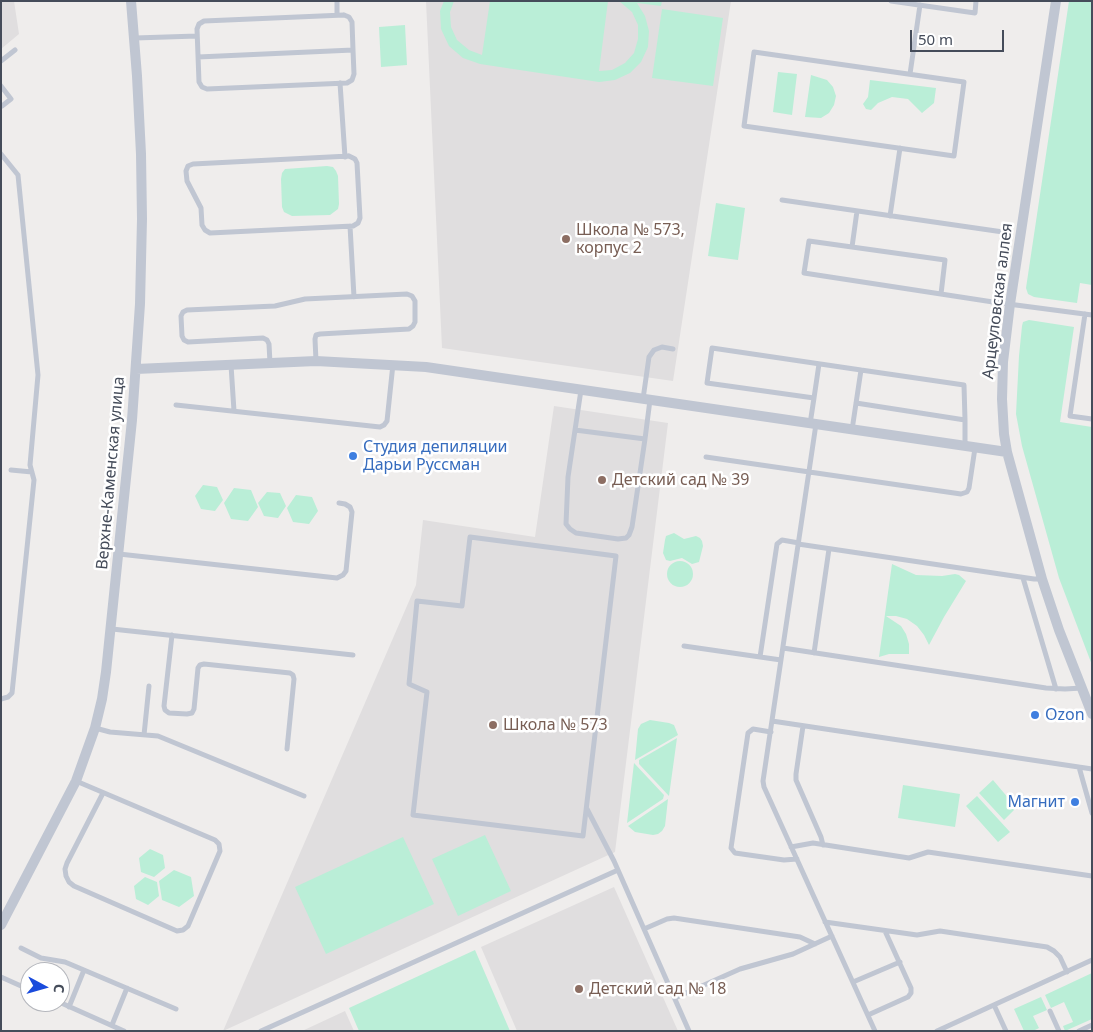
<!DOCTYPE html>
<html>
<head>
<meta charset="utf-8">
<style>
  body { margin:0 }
  #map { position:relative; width:1093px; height:1032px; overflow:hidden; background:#efedec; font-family:"Noto Sans",sans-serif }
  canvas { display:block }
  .frame { position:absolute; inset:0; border:2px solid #454c5a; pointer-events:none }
  .north { position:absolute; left:20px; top:962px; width:50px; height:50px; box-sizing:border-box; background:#fff; border:1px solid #b5b7bd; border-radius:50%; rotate:96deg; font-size:14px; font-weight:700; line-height:20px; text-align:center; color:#454c5a }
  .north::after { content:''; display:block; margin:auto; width:18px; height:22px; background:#1a4bdc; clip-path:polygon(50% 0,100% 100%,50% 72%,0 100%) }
  .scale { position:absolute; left:910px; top:30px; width:94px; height:22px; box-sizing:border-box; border:2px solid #454c5a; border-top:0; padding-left:6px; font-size:15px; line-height:18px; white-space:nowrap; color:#454c5a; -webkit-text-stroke:4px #fff; paint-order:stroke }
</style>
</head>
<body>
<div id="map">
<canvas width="1093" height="1032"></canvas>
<div class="frame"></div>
<div class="north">С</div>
<div class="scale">50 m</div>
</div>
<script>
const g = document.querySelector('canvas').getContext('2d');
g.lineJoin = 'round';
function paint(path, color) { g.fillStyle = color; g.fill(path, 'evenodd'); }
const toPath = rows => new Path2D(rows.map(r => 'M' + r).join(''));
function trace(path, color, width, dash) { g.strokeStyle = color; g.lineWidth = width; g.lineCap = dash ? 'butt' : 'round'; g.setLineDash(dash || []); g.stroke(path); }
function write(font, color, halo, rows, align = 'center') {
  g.font = font + ' "Noto Sans",sans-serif'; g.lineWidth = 5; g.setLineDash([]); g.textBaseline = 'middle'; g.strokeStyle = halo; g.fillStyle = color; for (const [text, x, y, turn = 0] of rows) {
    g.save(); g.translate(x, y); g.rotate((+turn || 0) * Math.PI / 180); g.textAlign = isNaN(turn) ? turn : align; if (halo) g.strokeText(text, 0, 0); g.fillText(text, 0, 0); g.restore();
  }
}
const education = toPath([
  [1,1,14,1,19,34,1,49],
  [426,1,731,1,673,381,442,348],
  [554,406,668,423,615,852,223,1031,416,585,423,520,535,537],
  [614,887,678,1031,517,1031,481,947],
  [345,1011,354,1031,302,1031]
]);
const green = toPath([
  [444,1,454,1,450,12,451,27,457,40,469,50,482,55,490,1,608,1,599,71,612,70,625,63,634,53,638,39,638,25,632,12,619,1,662,1,661,6,637,3,645,16,649,31,648,47,641,62,630,73,615,80,599,82,480,64,463,58,449,46,441,29,440,11],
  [1069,1,1092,1,1092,285,1080,283,1077,303,1034,297,1028,294,1026,288],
  [662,9,723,18,713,86,652,78],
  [405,25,407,65,381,67,379,27],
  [778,72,797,74,792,115,773,112],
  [811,75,827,80,833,87,836,96,834,105,829,113,821,118,805,117],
  [870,80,936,88,934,103,922,113,908,99,892,97,878,103,871,110,866,109,863,104,868,97],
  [327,166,333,167,336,171,338,176,339,204,338,209,330,215,292,216,284,212,282,207,281,179,282,173,285,169],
  [716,203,745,208,738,260,708,256],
  [1029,320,1074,327,1060,422,1092,427,1092,665,1059,578,1022,446,1016,414,1019,356,1022,326,1023,322],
  [203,485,217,487,223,500,215,511,201,509,195,496],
  [234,488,251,490,258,507,248,521,231,519,224,503],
  [267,492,280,493,286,506,278,518,264,516,258,503],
  [296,495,312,497,318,511,309,524,293,522,287,508],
  [674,533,684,539,696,536,700,538,702,541,703,546,699,562,692,564,682,558,670,561,666,560,663,553,665,540,666,536],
  '667 574a13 13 0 1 1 26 0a13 13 0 1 1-26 0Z',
  [892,564,916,575,942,576,955,574,959,575,966,581,944,617,929,645,924,635,917,626,907,619,896,616,886,616,901,626,906,634,909,644,909,654,889,654,879,657],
  [650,720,669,723,674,725,678,735,635,760,638,729,641,724],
  [677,738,669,796,639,764,639,760],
  [634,763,664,795,663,799,627,823],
  [993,780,1015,806,1014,810,1004,820,979,793],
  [903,785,960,794,955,827,898,818],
  [977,796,1010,832,998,842,966,806],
  [668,799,665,826,662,831,658,834,653,835,635,832,628,826],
  [485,835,511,891,458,916,432,859],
  [403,837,434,904,326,954,295,887],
  [150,849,163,855,165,868,154,877,141,872,139,858],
  [174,870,191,877,194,896,179,907,162,900,159,881],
  [145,877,157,882,159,896,148,905,136,899,134,886],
  [475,950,510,1031,359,1031,349,1008],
  [1092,973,1092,1019,1065,1031,1063,1026,1073,1022,1064,1002,1051,1008,1045,995],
  [1041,997,1047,1010,1033,1016,1039,1028,1033,1031,1024,1031,1014,1009]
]);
const service = toPath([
  [337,1,337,15],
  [891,1,975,13,976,1],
  [344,15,349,17,352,22,353,50,354,74,352,80,347,83,207,89,202,87,199,82,197,29,199,24,204,21,344,15],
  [135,38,197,36],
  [754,52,964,82,954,156,744,126,754,52],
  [198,57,353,50],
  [1,61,15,50],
  [910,74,920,5],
  [340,83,345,157],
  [1,86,11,99,2,106],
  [1,154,18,175,38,375,30,465,34,480,12,693,8,697,1,699],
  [349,156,355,159,357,163,360,218,358,223,353,226,210,233,205,230,202,225,201,208,187,181,186,171,188,166,193,164,349,156],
  [782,200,1003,232],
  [890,216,900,148],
  [350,226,354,297],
  [852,247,857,211],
  [941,294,945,260,809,241,804,273,993,302,1092,315],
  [1085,314,1070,416,1092,419],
  [270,363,269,344,267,340,263,338,188,342,184,340,182,336,181,316,183,312,187,310,275,306,305,299,407,294,412,296,415,301,415,322,413,326,409,329,320,334,316,335,315,339,316,361],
  [819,364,814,398,707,383,712,348,861,370,964,385,965,420],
  [231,365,234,411],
  [643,399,649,357,654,350,662,347,673,349],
  [856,403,965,420,965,446],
  [176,405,380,427,384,425,387,421,393,364],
  [810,424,814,398],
  [816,424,763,781,764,787,875,1031],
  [575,430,581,390],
  [852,430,861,370],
  [645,439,575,430,568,477,566,524,570,529,576,533,618,539,626,538,629,535,632,527,645,439,650,400],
  [706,457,961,494,967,492,969,488,975,448],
  [11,470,32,472],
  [470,537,616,556,583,836,413,815,427,692,409,684,417,601,462,606,470,537],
  [798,544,1034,579,1042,579],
  [119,554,337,578,343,575,346,571,352,512,350,507,345,504,339,503],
  [1023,578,1056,689],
  [112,629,353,655],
  [172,635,164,706,165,710,169,713,187,714,192,713,194,709,198,668,200,665,204,664,290,673,293,675,294,679,287,749],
  [684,646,781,660],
  [783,648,1046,688,1065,689,1082,688],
  [814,653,829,549],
  [760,657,777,544,782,540,799,543],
  [772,721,1092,769],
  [803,726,796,774,796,780,821,837,823,845],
  [95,728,110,732,158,736,304,796],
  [771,732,753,729,748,733,731,848,735,853,784,860,797,859],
  [144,735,149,686],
  [1079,767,1092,813],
  [76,781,215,840,219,844,220,851,188,926,183,930,177,931,74,886,69,882,66,876,65,869,67,863,103,793],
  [587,809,614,861,689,1031],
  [791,847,813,843,909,858,928,852,1092,876],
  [825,922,917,935,940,931,1047,947,1054,951,1060,957,1067,972],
  [644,929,667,919,674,918,800,937,815,944],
  [21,948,41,958,65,962,176,1009],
  [1,977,30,990],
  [853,982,900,962],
  [675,998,740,969,793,954,832,936],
  [59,1002,124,1031],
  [994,1005,1006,1031],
  [69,1007,84,970],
  [1050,1011,1059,1031],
  [868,1015,908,997,911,993,911,988,885,931],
  [112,1025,127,988],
  [261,1031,618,870],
  [937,1031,1092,960],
  [1079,1031,1092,1025]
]);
const minor = toPath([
  [1056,1,1010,304,1003,362,1002,399,1004,434,1007,452,1042,579,1059,630,1092,714],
  [136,369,316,361,426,367,1007,452],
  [1,925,76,781,95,728,102,699,106,672,132,420,140,304,142,219,141,154,137,76,131,1]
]);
const markers = [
  [566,239,5,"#8d6e63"],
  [353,456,5,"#3f7fe0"],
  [602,480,5,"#8d6e63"],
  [1035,715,5,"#3f7fe0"],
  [493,725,5,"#8d6e63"],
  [1075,802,5,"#3f7fe0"],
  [579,989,5,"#8d6e63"]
];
const educationNames = [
  ["Школа № 573,",576,230],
  ["корпус 2",576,248],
  ["Детский сад № 39",612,480],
  ["Школа № 573",503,725],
  ["Детский сад № 18",589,989]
];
const streetNames = [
  ["Арцеуловская аллея",998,301,-83],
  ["Верхне-Каменская улица",111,473,-85]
];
const shopNames = [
  ["Студия депиляции",363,447],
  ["Дарьи Руссман",363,465],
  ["Ozon",1045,715],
  ["Магнит",1065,802,"right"]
];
paint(education, '#e0dedf');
paint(green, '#baeed7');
trace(service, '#c0c6d2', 5);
trace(minor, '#c0c6d2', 10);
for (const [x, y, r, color] of markers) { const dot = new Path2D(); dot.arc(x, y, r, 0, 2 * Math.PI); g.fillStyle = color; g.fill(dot); trace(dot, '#fff', 2); }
write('16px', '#785e54', '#fff', educationNames, 'left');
write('16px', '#454c5a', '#fff', streetNames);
write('16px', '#366cbe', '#fff', shopNames, 'left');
</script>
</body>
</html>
